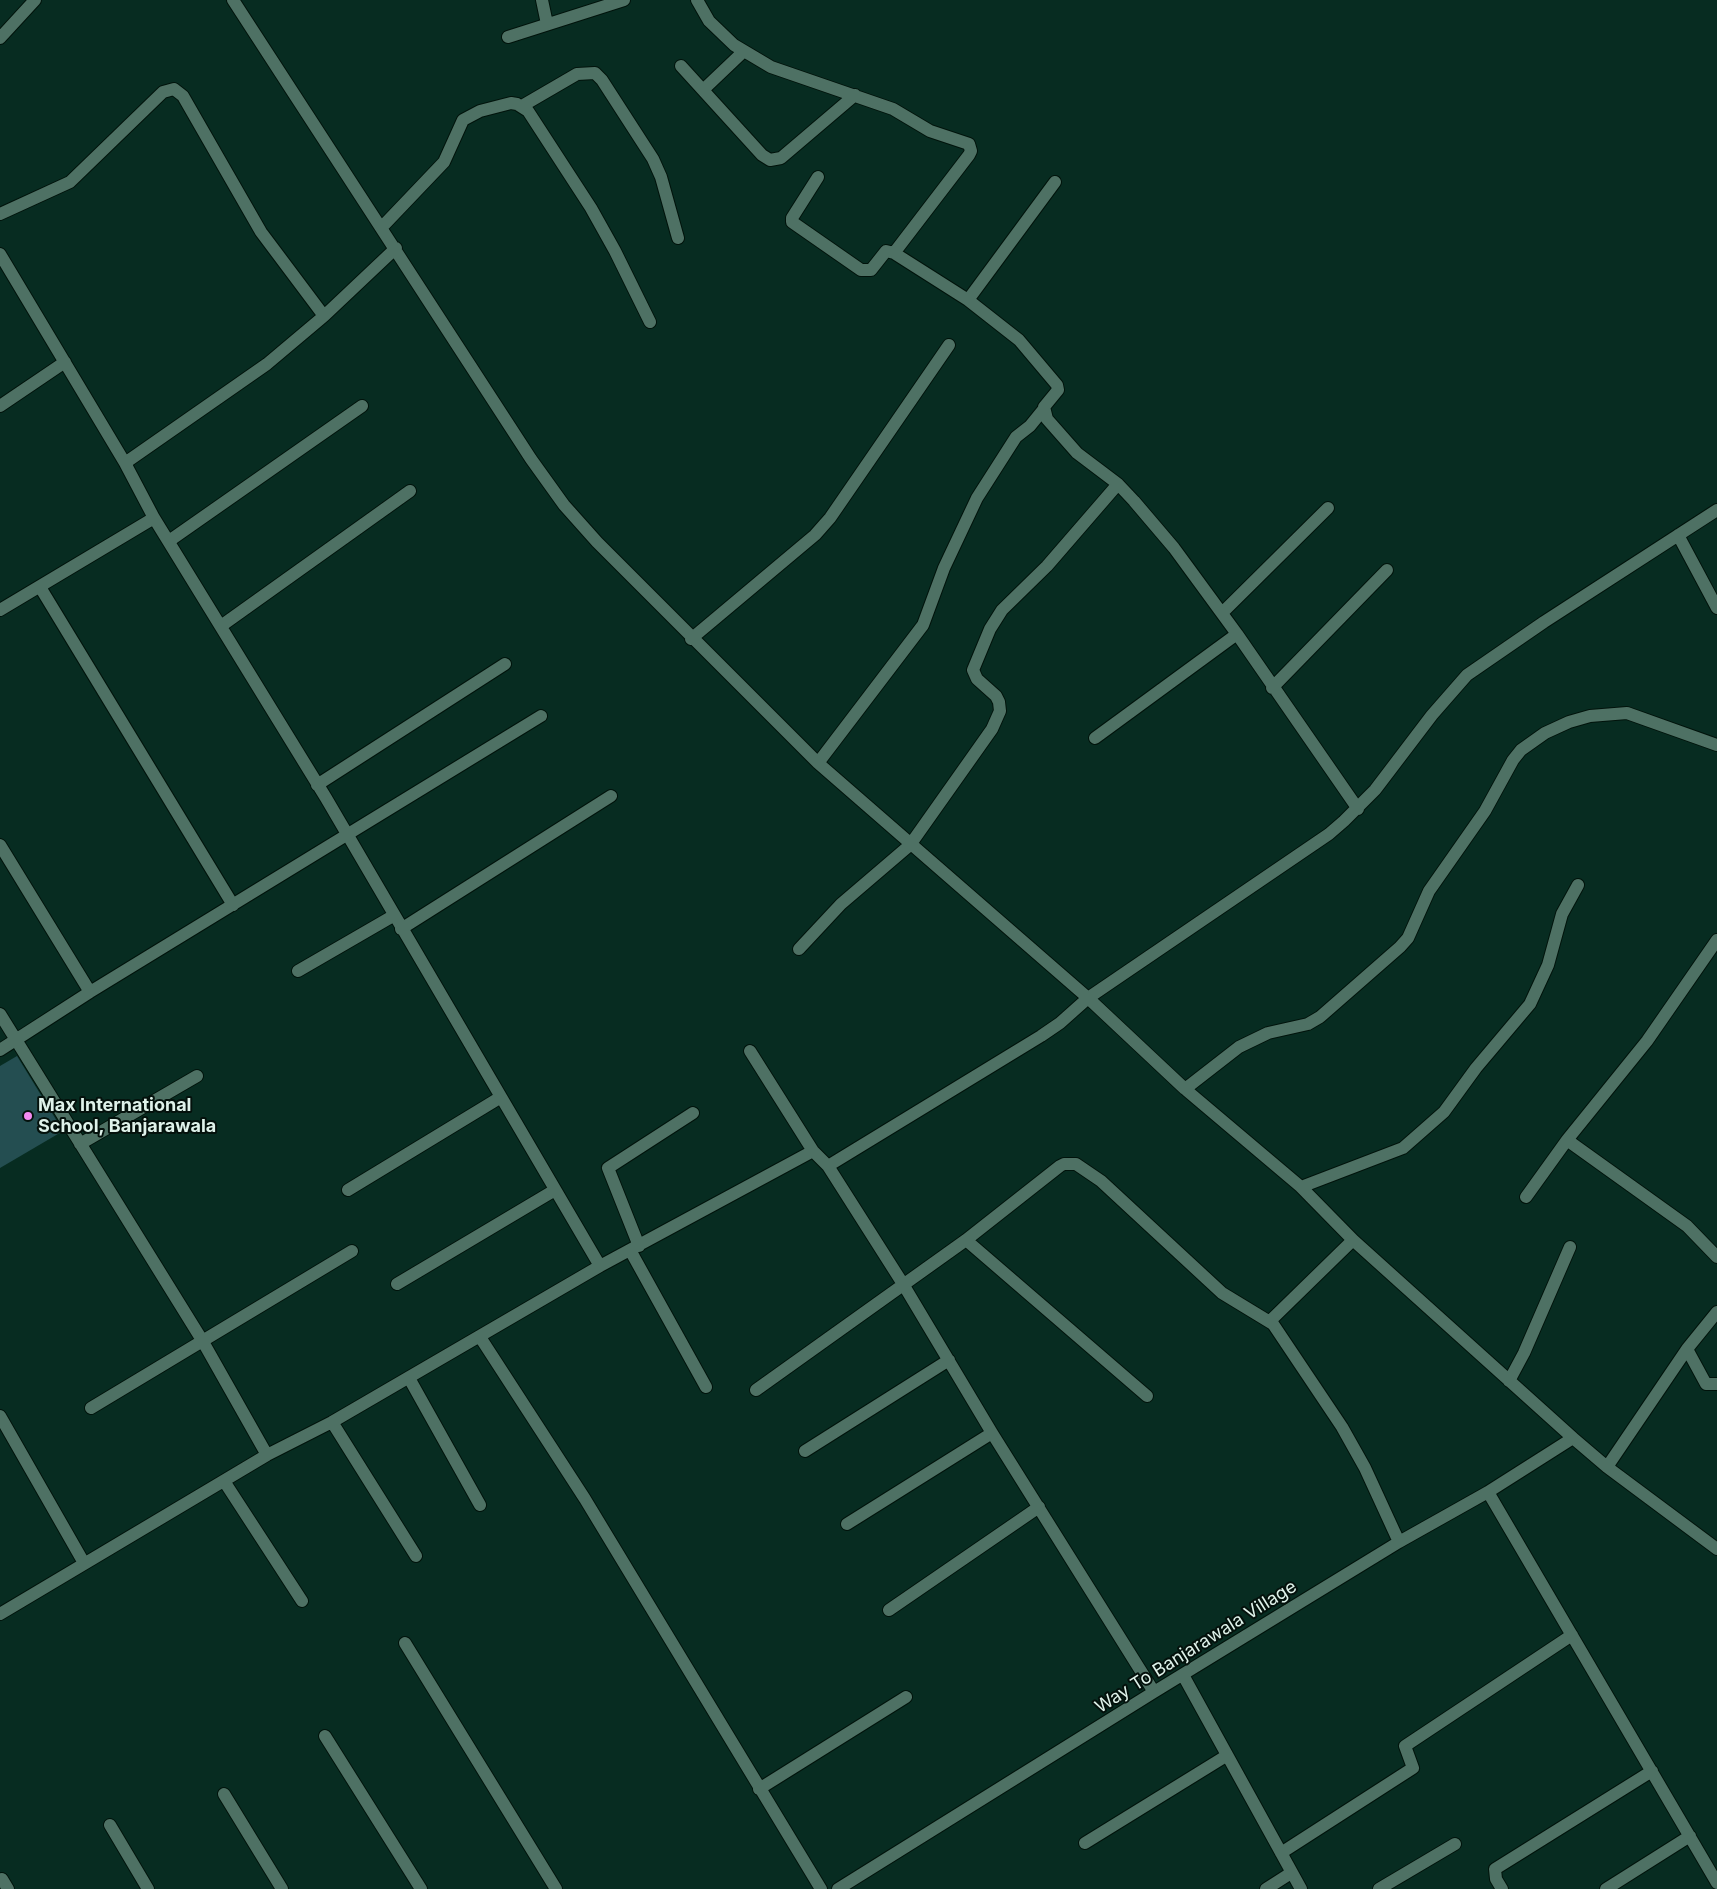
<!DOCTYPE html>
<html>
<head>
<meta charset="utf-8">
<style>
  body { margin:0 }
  canvas { display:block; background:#072c21 }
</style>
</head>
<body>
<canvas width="1717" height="1889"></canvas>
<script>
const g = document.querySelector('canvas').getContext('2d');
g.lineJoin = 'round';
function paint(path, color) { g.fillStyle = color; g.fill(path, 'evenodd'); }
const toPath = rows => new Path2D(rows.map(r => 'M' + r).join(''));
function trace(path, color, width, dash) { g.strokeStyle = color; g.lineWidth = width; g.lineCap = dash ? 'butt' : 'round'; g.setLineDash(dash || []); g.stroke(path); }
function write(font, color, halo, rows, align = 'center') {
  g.font = font + ' Inter,sans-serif'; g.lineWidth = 4; g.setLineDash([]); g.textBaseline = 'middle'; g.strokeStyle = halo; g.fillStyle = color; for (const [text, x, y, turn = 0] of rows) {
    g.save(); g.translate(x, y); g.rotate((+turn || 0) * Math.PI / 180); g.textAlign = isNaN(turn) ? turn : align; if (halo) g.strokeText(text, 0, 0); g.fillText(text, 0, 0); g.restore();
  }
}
const building = toPath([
  [17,1056,63,1131,0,1168,0,1066]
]);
const minor = toPath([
  [233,0,531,459,564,505,597,542,818,763,1088,998,1185,1089,1301,1187,1353,1240,1573,1438,1607,1467,1717,1549],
  [542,0,547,24],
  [697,0,709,21,734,45,771,67,893,109,930,131,969,144,971,151,969,155,894,253],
  [508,37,624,0],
  [0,38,35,0],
  [681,66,762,155,770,160,781,158,855,95],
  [703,90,744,51],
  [522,106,577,74,595,73,602,80,653,159,661,177,678,238],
  [818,177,792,218,792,222,861,270,871,270,886,251,894,253,968,300,1019,340,1057,385,1058,390,1044,407,1047,419,1077,453,1118,484,1134,501,1174,548,1237,634,1358,809],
  [0,214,70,182,163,92,174,89,183,96,261,232,324,316,267,364,125,463],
  [382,227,444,162,463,120,480,111,511,103,517,104,528,111,591,208,615,251,650,322],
  [0,254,125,463,154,518,326,798,600,1266],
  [968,300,1055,182],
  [324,316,396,248],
  [0,406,65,362],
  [1678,535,1717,608],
  [169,541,362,406],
  [40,587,233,905],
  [0,610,154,518],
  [1222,613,1328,508],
  [221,626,410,491],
  [691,639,815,535,830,518,949,345],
  [1272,688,1387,570],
  [1095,738,1237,634],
  [818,763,923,625,944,568,977,498,1016,437,1030,426,1043,410],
  [317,785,505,664],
  [0,845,90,992],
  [401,929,611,796],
  [799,949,841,904,910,845,992,729,1000,711,999,702,996,696,977,679,973,670,990,629,1002,610,1047,566,1118,484],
  [298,971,393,916],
  [0,1014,202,1340,267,1455],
  [0,1050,90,992,541,716],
  [750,1051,813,1151],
  [1185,1089,1239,1047,1268,1033,1308,1024,1320,1017,1400,947,1408,938,1429,891,1485,811,1513,760,1521,750,1545,733,1569,722,1590,716,1627,713,1717,745],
  [1567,1140,1647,1041,1717,940],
  [80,1144,197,1076],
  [828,1166,903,1284,992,1433,1154,1692],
  [1301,1187,1403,1148,1444,1112,1476,1068,1530,1004,1548,965,1562,914,1578,885],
  [348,1190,501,1097],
  [1526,1197,1567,1140,1687,1226,1717,1257],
  [966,1240,1147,1396],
  [639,1246,608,1168,693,1113],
  [630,1250,706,1387],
  [397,1284,555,1190],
  [1270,1321,1353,1240],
  [480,1337,585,1499,821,1889],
  [1687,1349,1706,1384,1717,1384],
  [409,1378,480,1505],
  [1509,1381,1524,1353,1570,1247],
  [756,1390,966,1240,1060,1166,1064,1164,1076,1164,1101,1181,1222,1293,1273,1324,1342,1427,1365,1468,1399,1542],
  [91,1408,352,1251],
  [0,1416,84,1563],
  [332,1422,416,1556],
  [805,1451,949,1360],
  [1607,1467,1687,1349,1717,1312],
  [224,1481,302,1601],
  [1488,1492,1717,1883],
  [847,1524,992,1433],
  [889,1610,1039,1507],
  [0,1614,267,1455,332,1422,600,1266,813,1151,828,1166,1041,1036,1060,1023,1088,998,1329,834,1344,821,1375,790,1432,715,1467,675,1544,622,1717,510],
  [405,1643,556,1889],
  [1183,1675,1301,1889],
  [325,1736,421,1889],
  [759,1789,906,1697],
  [224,1794,282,1889],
  [110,1825,148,1889],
  [1085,1843,1226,1756],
  [1281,1853,1413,1768,1405,1746,1572,1635],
  [2,1879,8,1889],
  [838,1889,1154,1692,1399,1542,1488,1492,1573,1438],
  [1266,1889,1291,1873],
  [1379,1889,1455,1844],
  [1502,1889,1496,1879,1495,1869,1652,1771],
  [1606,1889,1690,1836]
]);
const markers = [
  [28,1116,5,"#f38af1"]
];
const poiNames = [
  ["Max International",38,1106],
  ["School, Banjarawala",38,1127]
];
const streetNames = [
  ["Way To Banjarawala Village",1196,1647,-32]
];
paint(building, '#244e51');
trace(minor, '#00130b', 14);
trace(minor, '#4e7164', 12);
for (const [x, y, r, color] of markers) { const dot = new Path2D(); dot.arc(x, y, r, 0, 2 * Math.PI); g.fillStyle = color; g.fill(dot); trace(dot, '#04110c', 2); }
write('bold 18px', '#dff2ea', '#04110c', poiNames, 'left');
write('18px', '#dff2ea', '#04110c', streetNames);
</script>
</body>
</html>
